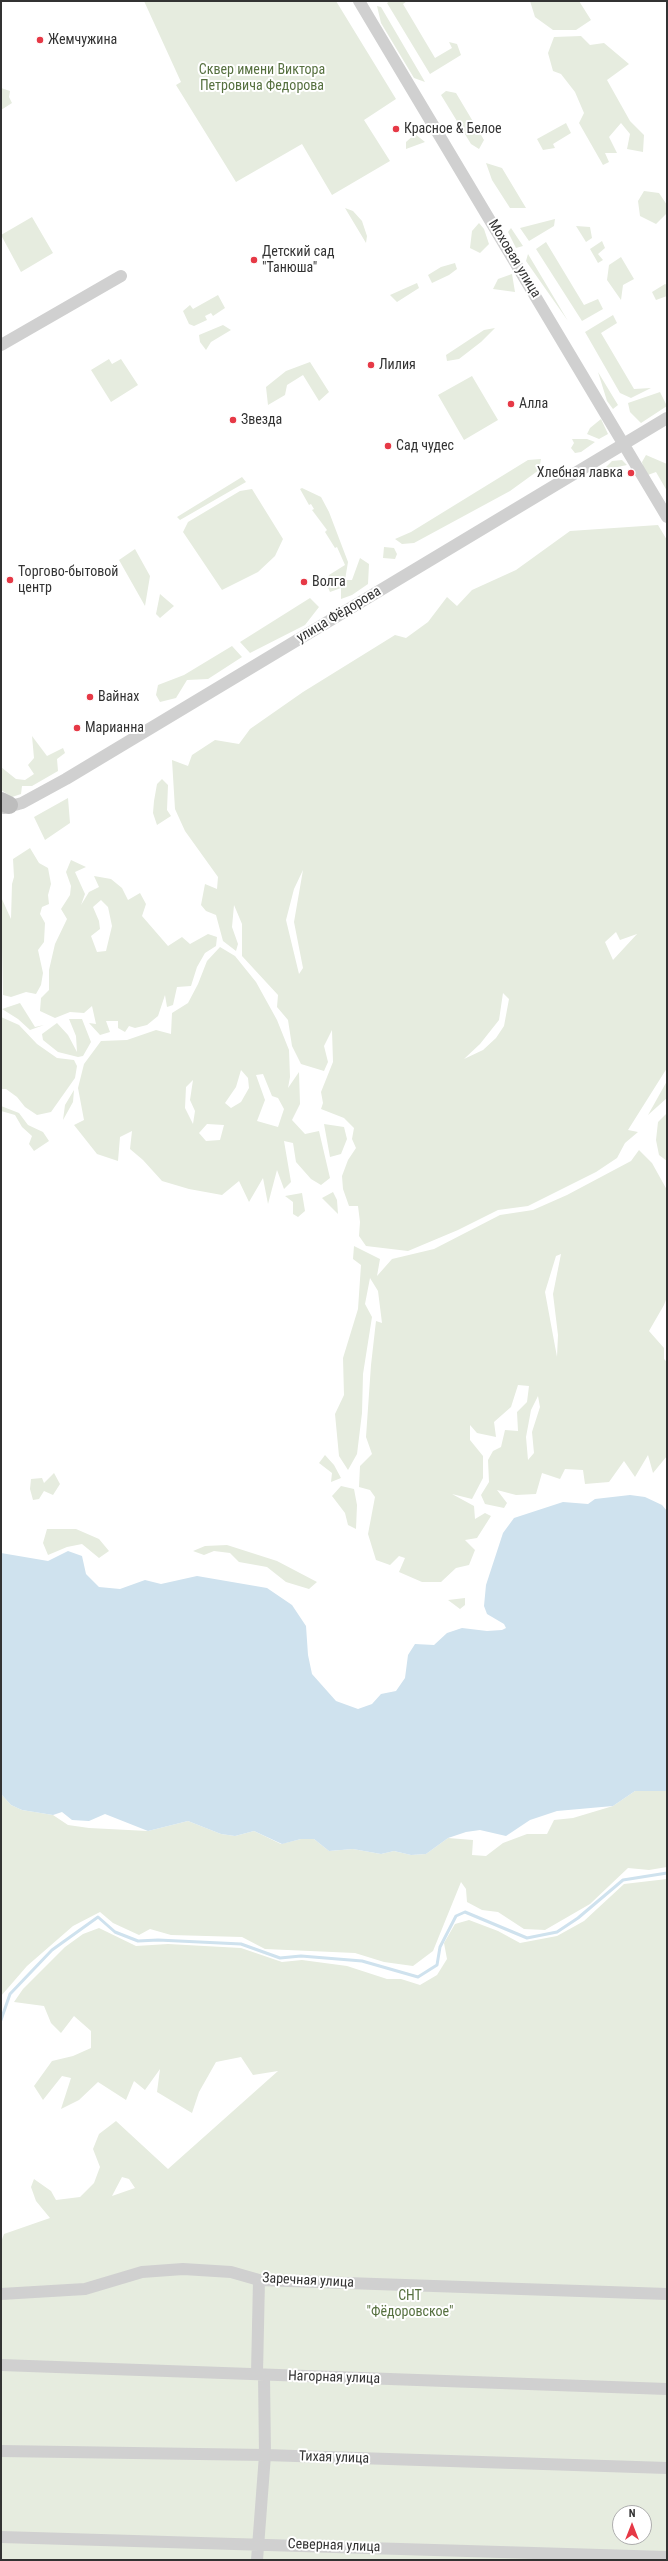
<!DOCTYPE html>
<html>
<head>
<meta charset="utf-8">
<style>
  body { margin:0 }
  #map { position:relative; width:668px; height:2561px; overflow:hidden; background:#fff; font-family:"Roboto Condensed",sans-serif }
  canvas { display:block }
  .frame { position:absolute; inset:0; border:2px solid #333; pointer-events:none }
  .north { position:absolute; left:612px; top:2505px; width:40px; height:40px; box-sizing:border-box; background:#fff; border:1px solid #adadad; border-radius:50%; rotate:0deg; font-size:11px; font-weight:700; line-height:16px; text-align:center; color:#333 }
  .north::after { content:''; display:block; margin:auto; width:14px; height:18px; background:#e63946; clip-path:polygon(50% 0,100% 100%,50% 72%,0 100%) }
</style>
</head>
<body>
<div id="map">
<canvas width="668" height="2561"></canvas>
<div class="frame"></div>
<div class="north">N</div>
</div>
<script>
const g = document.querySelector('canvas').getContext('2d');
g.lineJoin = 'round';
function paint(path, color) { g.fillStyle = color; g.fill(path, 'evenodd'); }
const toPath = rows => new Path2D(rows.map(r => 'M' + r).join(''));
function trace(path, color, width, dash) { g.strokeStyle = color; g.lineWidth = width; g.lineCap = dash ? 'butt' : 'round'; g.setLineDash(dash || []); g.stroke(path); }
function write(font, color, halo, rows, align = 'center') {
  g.font = font + ' "Roboto Condensed",sans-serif'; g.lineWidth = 4; g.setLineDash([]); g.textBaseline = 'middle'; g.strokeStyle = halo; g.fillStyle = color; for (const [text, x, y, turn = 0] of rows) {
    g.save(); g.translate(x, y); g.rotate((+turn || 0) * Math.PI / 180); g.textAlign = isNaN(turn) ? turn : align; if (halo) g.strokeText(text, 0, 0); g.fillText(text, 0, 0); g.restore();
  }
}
const green = toPath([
  [144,1,336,1,396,99,364,120,390,161,332,195,302,144,236,182,176,85,181,82],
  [390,1,407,1,403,4,435,58,452,48,449,42,457,44,461,55,430,74,387,3],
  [530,1,579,1,591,20,576,30,553,30,535,17],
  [377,6,381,7,425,82,414,78,381,23],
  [581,36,590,45,604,43,629,64,607,80,630,121,644,135,643,152,627,149,630,134,621,123,609,137,617,153,605,153,609,162,603,165,579,123,584,113,575,92,561,74,553,71,548,53,554,37],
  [1,88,10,91,9,97,12,103,1,110],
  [446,91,456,93,484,140,479,149,471,144,441,95],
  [566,123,571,133,553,144,555,148,543,150,537,139],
  [415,134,425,142,406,149,406,142],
  [486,163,502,168,526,208,510,208,492,180],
  [644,191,659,193,667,205,667,213,656,224,640,216,638,201],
  [345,208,353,211,362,221,367,236,366,243],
  [32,217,53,253,21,272,1,235],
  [555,219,554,226,529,241,520,228],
  [479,223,484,229,489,244,480,253,470,248,472,231],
  [576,226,590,227,592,238,586,242],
  [511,228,523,246,516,248,508,232],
  [602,241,605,248,598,254,603,260,598,263,590,249],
  [546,242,584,305,598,299,603,309,582,321,536,249],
  [528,254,568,321,526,261],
  [621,257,634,279,623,285,621,300,607,280,609,265],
  [455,263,457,269,449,275,432,283,428,275,441,267],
  [512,274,515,292,493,289,498,279],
  [417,283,419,288,397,302,390,295],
  [665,284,667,285,667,296,656,300,652,292],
  [218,295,225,308,213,316,211,313,205,316,207,320,194,326,189,324,183,311,190,305,193,309],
  [613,315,617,323,601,333,634,389,651,388,631,398,620,393,585,332],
  [223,325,231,330,211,342,206,350,200,342,199,335],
  [495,328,481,342,459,359,447,361,446,355,484,330],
  [109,359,112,364,121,359,138,385,111,402,91,370],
  [310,362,329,392,319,401,303,375,287,385,285,395,268,405,266,387,286,371],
  [598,372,618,405,613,409,607,401],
  [472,376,498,420,464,440,438,395],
  [660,392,667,406,641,423,630,412,628,403],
  [601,419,608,434,599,439,587,434,590,428],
  [572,439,587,439,595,442,581,452,575,453,571,448,574,443],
  [646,455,667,464,667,491,656,472,645,476,642,462],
  [541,459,539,470,510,491,414,543,402,544,395,539,411,532,528,460],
  [622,460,627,465,603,470,612,461],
  [242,477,246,482,180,520,177,517],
  [302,488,321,497,329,512,348,562,345,580,352,580,360,558,369,564,368,584,352,595,341,599,341,588,330,592,326,583,329,575,345,565,337,547,335,548,325,532,327,530,312,510,314,509,311,504,309,505,300,489],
  [252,489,283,539,275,556,258,572,222,590,183,532,188,522,240,491],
  [658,525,667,540,667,1068,628,1130,638,1132,625,1143,617,1158,596,1172,528,1206,498,1210,458,1230,408,1251,366,1246,359,1236,360,1222,358,1206,349,1206,343,1189,342,1176,348,1160,356,1148,352,1139,354,1128,344,1118,321,1109,323,1103,321,1092,333,1062,332,1030,324,1046,328,1062,324,1071,301,1064,292,1046,288,1020,277,1007,278,995,242,956,242,924,234,905,232,927,238,944,236,951,223,941,216,915,206,911,201,905,205,884,217,889,218,877,185,831,175,809,172,760,188,766,192,755,215,740,239,744,250,729,303,692,395,635,406,638,428,622,447,597,457,606,472,590,516,570,570,531],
  [303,870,294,922,303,968,299,974,286,920,294,889],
  [616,932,620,940,637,934,613,960,605,942],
  [503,993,509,999,504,1026,496,1038,483,1050,464,1059,480,1044,499,1020],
  [384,547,394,548,397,554,395,559,383,558],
  [135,549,150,576,145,606,119,560],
  [160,594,174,606,160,618,156,614],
  [310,598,319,607,305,625,250,653,240,642],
  [232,646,242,657,208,679,187,680,176,698,160,702,156,695,158,685,184,675],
  [32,736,47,756,63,748,65,753,57,759,58,771,32,786,22,786,21,794,12,797,1,790,1,767,16,779,25,780,34,774,28,765,34,758],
  [162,779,168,785,167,810,171,816,157,825,153,813,154,801,157,784],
  [68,798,70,823,45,840,34,817],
  [30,848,39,863,48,868,51,884,48,895,49,904,42,907,40,914,45,923,44,942,38,950,43,973,41,985,36,994,26,992,11,997,3,995,1,897,11,919,12,884,14,877,13,859],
  [71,860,86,867,75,872,85,894,81,905,89,892,99,887,94,876,111,879,122,888,128,900,140,893,146,904,142,916,168,946,182,937,190,944,208,934,217,937,216,946,205,953,197,967,191,986,177,987,173,1005,167,1007,165,995,158,1016,147,1025,135,1028,129,1026,125,1032,118,1028,118,1021,106,1021,110,1032,100,1035,89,1023,96,1024,92,1006,84,1013,70,1012,55,1018,40,1011,41,998,49,990,49,970,55,944,67,919,61,909,70,895,71,886,66,872],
  [101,900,108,907,112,926,106,951,97,952,91,936,100,929,99,921,93,907],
  [220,947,235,956,256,982,277,1020,289,1050,290,1077,288,1088,299,1072,300,1104,292,1120,305,1134,319,1131,330,1178,321,1185,311,1179,296,1162,293,1143,284,1141,291,1182,284,1189,277,1170,268,1204,263,1178,249,1202,239,1181,222,1195,189,1189,162,1181,143,1160,130,1149,132,1131,120,1137,118,1161,97,1154,74,1125,84,1120,78,1088,84,1064,101,1041,127,1040,156,1030,171,1034,172,1013,188,1003,198,984,207,961],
  [241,1070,248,1078,249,1088,241,1102,231,1108,225,1103,236,1087],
  [263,1074,272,1096,278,1098,284,1109,278,1127,257,1121,265,1100,256,1075],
  [193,1080,190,1100,195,1111,193,1124,185,1108,186,1087],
  [207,1124,224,1125,220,1140,206,1141,199,1133],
  [20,1003,35,1027,44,1025,30,1030,18,1019,2,1009],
  [1,1017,19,1025,37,1044,57,1058,74,1060,77,1066,75,1078,51,1112,37,1115,25,1107,17,1097,6,1089,1,1089],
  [69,1019,82,1019,91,1042,83,1056,78,1057,58,1052,43,1040,42,1034,57,1023,68,1035,77,1052,76,1036],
  [667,1080,667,1098,648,1115,667,1081],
  [74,1090,73,1102,63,1120,65,1105],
  [1,1106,19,1113,28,1125,43,1132,49,1141,34,1151,29,1144,32,1136,22,1127,15,1115,1,1111],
  [667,1113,667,1161,659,1155,656,1140,658,1122],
  [324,1124,344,1127,347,1139,341,1154,330,1157],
  [639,1150,652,1163,667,1190,667,1297,664,1305,649,1331,664,1348,664,1359,667,1362,667,1456,653,1473,648,1455,635,1477,624,1461,609,1482,585,1484,583,1470,565,1469,560,1479,542,1473,536,1494,516,1495,497,1490,507,1503,504,1508,485,1504,481,1495,489,1482,488,1460,493,1451,501,1447,505,1430,518,1431,517,1412,527,1402,529,1386,518,1385,511,1407,494,1422,496,1437,477,1433,470,1425,470,1440,483,1456,483,1478,472,1499,452,1494,474,1506,475,1519,485,1513,491,1516,477,1538,465,1540,475,1550,469,1565,456,1568,441,1582,422,1582,399,1572,405,1558,399,1556,390,1565,376,1560,368,1534,375,1497,370,1490,359,1487,360,1466,372,1454,366,1437,371,1365,376,1321,382,1323,378,1291,370,1278,365,1304,372,1317,363,1374,362,1413,357,1454,348,1470,339,1456,335,1414,344,1395,343,1358,358,1309,361,1265,353,1259,354,1246,380,1259,377,1276,392,1259,434,1249,500,1215,533,1210,567,1195,631,1161],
  [561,1254,553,1294,558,1335,557,1357,545,1292,556,1256],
  [538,1396,540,1407,532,1432,534,1453,528,1460,526,1437,531,1410],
  [333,1192,337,1200,338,1214,322,1198],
  [302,1193,305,1211,298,1217,293,1214,293,1202,285,1196],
  [325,1455,334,1465,341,1478,331,1482,332,1473,319,1463],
  [54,1473,60,1484,53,1495,44,1491,39,1499,33,1500,30,1489,31,1479,42,1478,44,1483],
  [341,1486,354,1489,357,1505,356,1529,348,1525,345,1513,332,1496],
  [47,1529,76,1529,99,1539,109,1551,99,1558,82,1544,67,1547,48,1555,43,1543],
  [227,1545,277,1561,317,1582,309,1589,286,1582,267,1567,239,1562,230,1553,214,1551,204,1555,193,1551,205,1546],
  [465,1598,465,1605,460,1609,448,1600],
  [635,1791,667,1791,667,1867,649,1870,628,1868,590,1904,545,1930,524,1929,498,1912,482,1910,467,1902,466,1889,461,1882,433,1951,413,1966,384,1962,355,1953,265,1949,242,1937,171,1935,150,1929,139,1935,113,1923,100,1912,73,1926,27,1966,1,1996,1,1794,11,1805,22,1810,53,1815,68,1825,89,1828,148,1831,188,1821,221,1834,235,1836,254,1831,281,1844,301,1839,314,1839,329,1851,353,1849,381,1854,394,1851,411,1855,426,1854,448,1838,473,1840,472,1855,486,1856,503,1843,527,1834,547,1834,554,1820,573,1818,613,1806],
  [667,1879,667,2560,1,2560,1,2242,4,2234,50,2218,36,2201,31,2187,34,2179,51,2191,56,2200,80,2197,94,2183,100,2167,93,2149,99,2134,116,2121,168,2169,278,2071,253,2075,241,2057,216,2062,199,2092,192,2113,157,2092,160,2069,145,2090,134,2081,126,2100,98,2082,79,2100,61,2109,71,2078,62,2076,43,2100,34,2086,52,2061,73,2056,91,2048,91,2031,74,2016,61,2033,51,2023,44,2006,14,2002,23,1989,65,1947,83,1934,99,1928,136,1946,168,1944,241,1948,282,1962,302,1960,347,1966,387,1979,401,1979,420,1985,437,1975,447,1959,444,1943,455,1924,469,1920,498,1931,520,1943,557,1936,584,1921,624,1884],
  [122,2177,129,2179,135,2188,112,2196],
  [620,2513,644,2513,644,2537,620,2537]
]);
const water = toPath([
  [630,1495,645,1497,662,1505,667,1511,667,1791,635,1791,613,1806,557,1811,530,1820,506,1836,480,1830,466,1832,448,1838,426,1854,411,1855,394,1851,381,1854,353,1849,329,1851,314,1839,301,1839,282,1844,254,1831,235,1836,221,1834,188,1821,148,1831,105,1814,89,1821,72,1820,62,1812,53,1815,22,1810,11,1805,1,1794,1,1553,48,1561,68,1551,82,1556,86,1574,99,1587,120,1589,145,1580,161,1584,197,1576,267,1588,292,1605,306,1626,308,1655,312,1674,336,1701,358,1709,372,1704,381,1694,396,1691,405,1678,408,1655,415,1644,434,1645,447,1633,462,1628,487,1631,502,1630,506,1628,504,1624,487,1614,484,1606,486,1585,503,1533,514,1518,563,1502,588,1504,595,1499]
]);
const stream = toPath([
  [1,2020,10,1994,52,1950,98,1917,115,1932,138,1941,158,1940,241,1944,280,1958,301,1956,362,1961,418,1977,437,1965,440,1947,456,1916,465,1912,527,1938,557,1932,578,1918,623,1880,667,1873]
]);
const street = toPath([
  [359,1,667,517],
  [1,345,121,276],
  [4,808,22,803,66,779,667,418],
  [1,2294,85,2289,142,2272,183,2269,231,2272,259,2280,667,2294],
  [1,2365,667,2389],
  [257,2373,259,2280],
  [1,2451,265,2455,667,2468],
  [1,2537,667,2557],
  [257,2560,265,2455,264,2375]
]);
const secondary = toPath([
  [1,801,9,805]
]);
const markers = [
  [40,40,4,"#e63946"],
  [396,129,4,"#e63946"],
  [254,260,4,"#e63946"],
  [371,365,4,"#e63946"],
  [511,404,4,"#e63946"],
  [233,420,4,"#e63946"],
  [388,446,4,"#e63946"],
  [631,473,4,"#e63946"],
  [10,580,4,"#e63946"],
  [304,582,4,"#e63946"],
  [90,697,4,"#e63946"],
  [77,728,4,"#e63946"]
];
const poiNames = [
  ["Жемчужина",48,40],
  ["Красное & Белое",404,129],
  ["Детский сад",262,252],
  ["\"Танюша\"",262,268],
  ["Лилия",379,365],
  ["Алла",519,404],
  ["Звезда",241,420],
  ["Сад чудес",396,446],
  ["Хлебная лавка",623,473,"right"],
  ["Торгово-бытовой",18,572],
  ["центр",18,588],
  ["Волга",312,582],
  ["Вайнах",98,697],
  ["Марианна",85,728]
];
const parkNames = [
  ["Сквер имени Виктора",262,70],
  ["Петровича Федорова",262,86],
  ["СНТ",410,2296],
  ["\"Фёдоровское\"",410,2312]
];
const streetNames = [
  ["Моховая улица",514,259,59],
  ["улица Фёдорова",339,615,-31],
  ["Заречная улица",308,2281,3],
  ["Нагорная улица",334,2378,2],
  ["Тихая улица",334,2458,2],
  ["Северная улица",334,2546,2]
];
paint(green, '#e6ecdf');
paint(water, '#cfe2ee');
trace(stream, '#cfe2ee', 3);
trace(street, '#d0d0d0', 12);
trace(secondary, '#bdbdbd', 18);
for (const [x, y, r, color] of markers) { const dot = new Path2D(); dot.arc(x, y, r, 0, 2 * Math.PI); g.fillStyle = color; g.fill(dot); trace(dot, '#fff', 1.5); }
write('14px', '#333', '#fff', poiNames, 'left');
write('14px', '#56703f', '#fff', parkNames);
write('14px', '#333', '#fff', streetNames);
</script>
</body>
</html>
